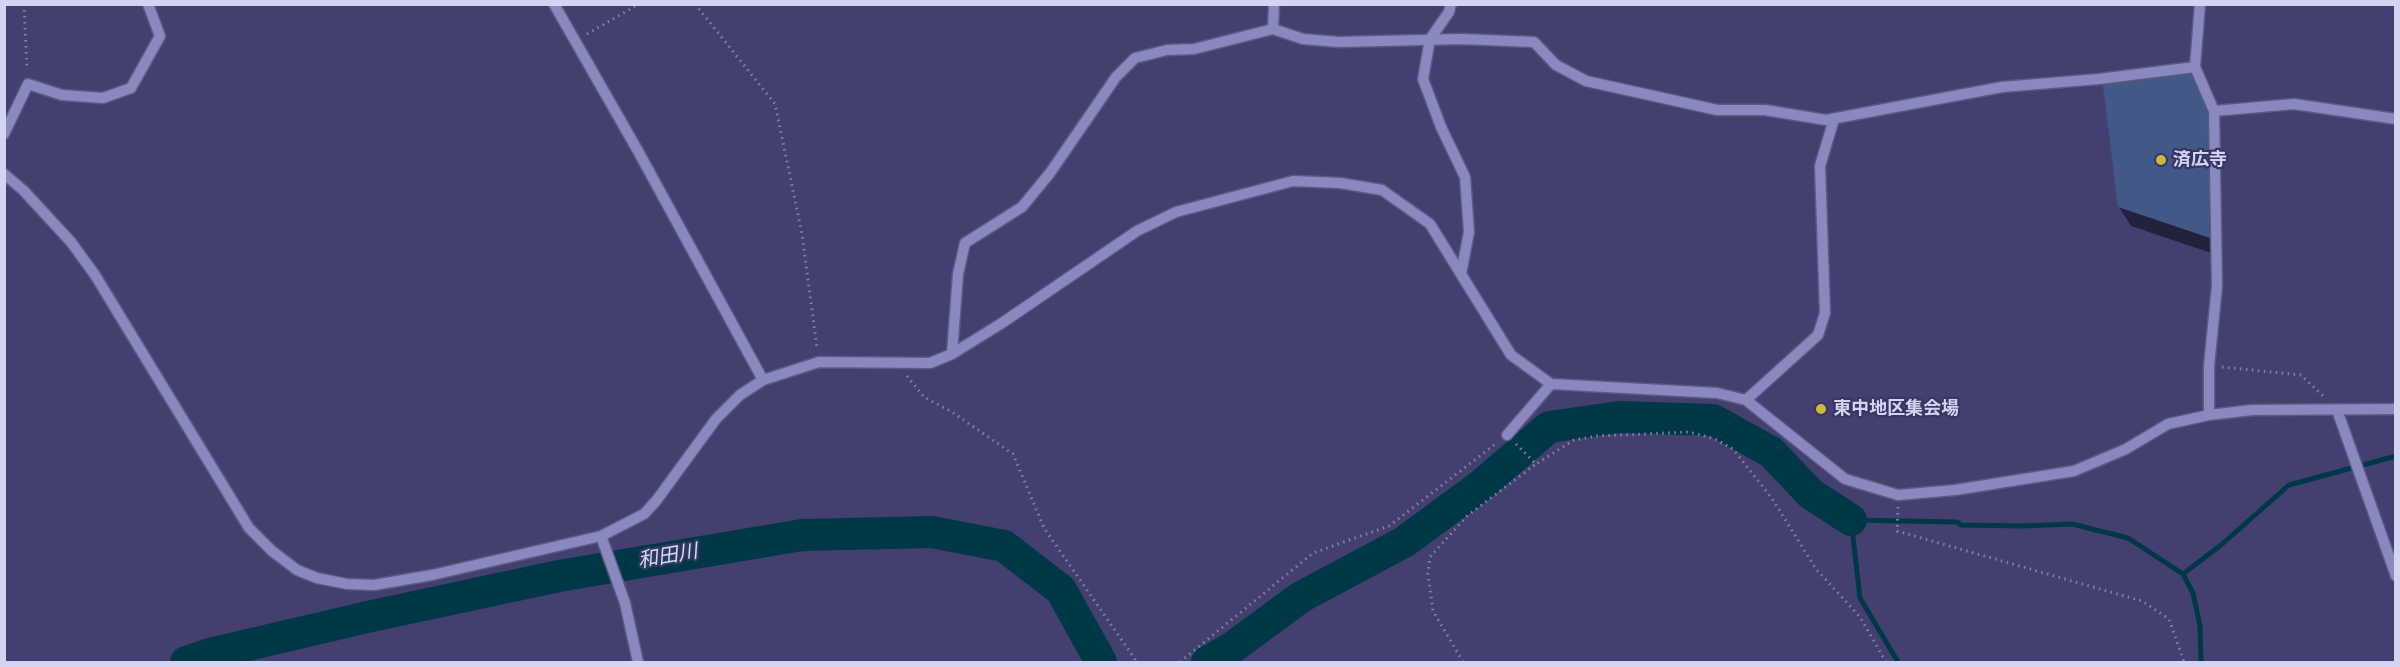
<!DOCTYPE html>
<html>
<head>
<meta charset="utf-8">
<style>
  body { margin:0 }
  #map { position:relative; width:2400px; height:667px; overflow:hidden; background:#434071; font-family:"DM Sans",sans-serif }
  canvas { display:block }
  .frame { position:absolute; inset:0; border:6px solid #d3d4f1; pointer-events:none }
</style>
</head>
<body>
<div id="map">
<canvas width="2400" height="667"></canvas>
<div class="frame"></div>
</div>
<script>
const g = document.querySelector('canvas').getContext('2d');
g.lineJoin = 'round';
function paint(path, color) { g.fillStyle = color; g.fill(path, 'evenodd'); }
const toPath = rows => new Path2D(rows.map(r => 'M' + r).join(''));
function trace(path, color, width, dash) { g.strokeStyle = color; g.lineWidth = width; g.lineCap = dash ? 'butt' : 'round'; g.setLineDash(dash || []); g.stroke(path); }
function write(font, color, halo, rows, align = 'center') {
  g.font = font + ' "DM Sans","Noto Sans JP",sans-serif'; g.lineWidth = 4.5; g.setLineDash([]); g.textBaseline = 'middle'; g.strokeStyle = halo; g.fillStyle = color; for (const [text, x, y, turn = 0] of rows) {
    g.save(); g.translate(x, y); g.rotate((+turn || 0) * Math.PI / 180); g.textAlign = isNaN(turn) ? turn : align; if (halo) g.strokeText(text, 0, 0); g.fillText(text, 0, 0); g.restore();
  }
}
const shadow = toPath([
  [2192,75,2204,95,2218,133,2220,256,2131,226,2119,207]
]);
const stream = toPath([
  [2183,574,2221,545,2289,485,2396,456],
  [1898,662,1860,598,1851,520,1957,522,1961,525,2023,526,2072,524,2128,538,2183,574,2193,593,2200,626,2201,662]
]);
const river = toPath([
  [186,662,209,654,372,616,559,576,802,535,932,532,1004,546,1061,590,1101,662],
  [1207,662,1233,647,1301,597,1404,542,1479,487,1549,427,1619,417,1713,420,1771,452,1811,494,1851,520]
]);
const building = toPath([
  [2193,74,2208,113,2210,238,2118,207,2102,78]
]);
const path = toPath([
  [24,4,27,70],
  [695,4,775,104,802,234,817,348],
  [587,34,639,4],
  [2222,367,2301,375,2323,396],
  [907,376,924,397,952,412,1013,454,1044,528,1137,662],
  [1516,444,1536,464,1574,440,1597,436,1689,432,1715,439,1733,449,1771,497,1816,569,1860,617,1886,662],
  [1898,507,1897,531,2142,601,2169,619,2184,662],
  [1180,662,1313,553,1389,526,1498,442],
  [1463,662,1433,611,1428,574,1430,557,1467,516,1536,464]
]);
const minor = toPath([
  [554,4,638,151,763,380],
  [1451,4,1449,12,1430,39,1423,79,1441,127,1465,177,1469,232,1461,274],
  [2200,4,2195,67,2214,111,2217,286,2209,366,2209,415],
  [1273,29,1274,4],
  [2214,111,2294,104,2396,119],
  [4,134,28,84,62,95,103,98,131,88,160,36,148,4],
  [4,174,23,190,71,242,95,275,249,528,272,551,297,570,317,578,347,584,374,585,432,575,601,536,644,514,656,501,716,419,740,395,763,380,819,362,930,363,952,354,1002,323,1137,231,1176,212,1293,181,1340,183,1382,190,1430,224,1511,355,1551,384,1717,393,1746,400,1845,479,1898,495,1955,490,2074,471,2126,449,2168,424,2209,415,2252,410,2396,409],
  [952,354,958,274,965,243,1022,207,1050,173,1116,77,1135,58,1167,50,1194,49,1273,29,1303,39,1339,42,1461,39,1534,42,1556,65,1586,81,1717,110,1765,110,1826,120,2002,87,2099,79,2195,67],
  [1746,400,1818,335,1825,313,1820,166,1834,119],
  [2337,410,2396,576],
  [1507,435,1551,384],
  [601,536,625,603,638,662]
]);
const markers = [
  [2161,160,6,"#c6bb3c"],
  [1821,409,6,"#c6bb3c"]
];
const poiNames = [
  ["済広寺",2173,160],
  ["東中地区集会場",1833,409]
];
const waterNames = [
  ["和田川",668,557,-10]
];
paint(shadow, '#0007');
trace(stream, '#013848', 5);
trace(river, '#013848', 32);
paint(building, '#425886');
trace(minor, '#5d5a82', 13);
trace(path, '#8281a9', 3, [1.5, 4.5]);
trace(minor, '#8989bf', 10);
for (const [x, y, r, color] of markers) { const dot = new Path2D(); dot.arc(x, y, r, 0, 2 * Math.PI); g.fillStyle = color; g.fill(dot); trace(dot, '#383665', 2); }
write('bold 18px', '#d3d4f1', '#383665', poiNames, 'left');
write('italic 20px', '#c6e4f0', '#383665', waterNames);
</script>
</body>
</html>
